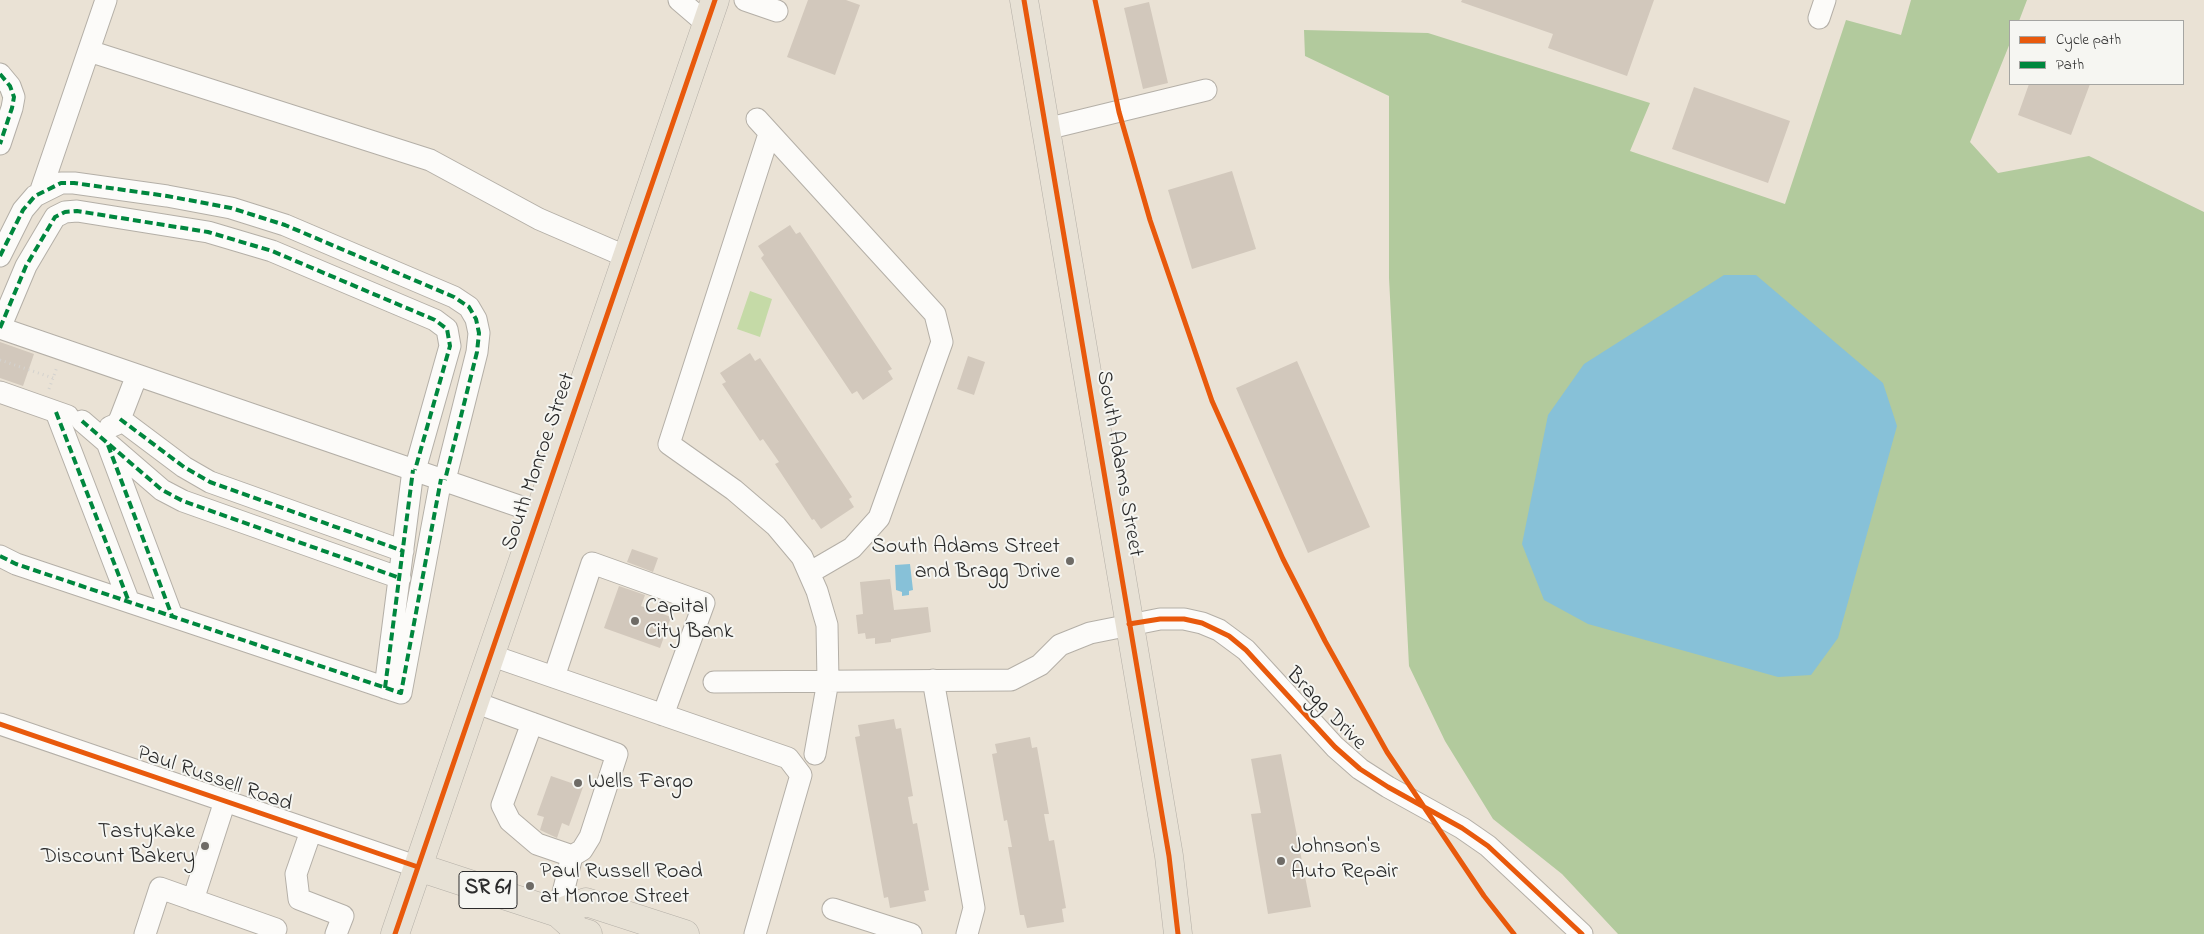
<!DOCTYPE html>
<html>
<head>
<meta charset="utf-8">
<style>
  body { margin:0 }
  #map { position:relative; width:2204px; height:934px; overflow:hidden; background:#eae2d5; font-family:"Indie Flower",sans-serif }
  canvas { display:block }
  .legend { position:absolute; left:2009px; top:20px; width:175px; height:65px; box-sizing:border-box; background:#f6f6f2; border:1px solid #a5a5a2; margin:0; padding:6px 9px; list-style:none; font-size:15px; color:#2b2b2b }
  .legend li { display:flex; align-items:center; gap:10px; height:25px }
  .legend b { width:25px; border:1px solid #a5a5a2 }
</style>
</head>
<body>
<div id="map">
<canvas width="2204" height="934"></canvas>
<ul class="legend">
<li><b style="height:6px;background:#e8590c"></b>Cycle path</li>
<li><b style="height:6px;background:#00873e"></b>Path</li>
</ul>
</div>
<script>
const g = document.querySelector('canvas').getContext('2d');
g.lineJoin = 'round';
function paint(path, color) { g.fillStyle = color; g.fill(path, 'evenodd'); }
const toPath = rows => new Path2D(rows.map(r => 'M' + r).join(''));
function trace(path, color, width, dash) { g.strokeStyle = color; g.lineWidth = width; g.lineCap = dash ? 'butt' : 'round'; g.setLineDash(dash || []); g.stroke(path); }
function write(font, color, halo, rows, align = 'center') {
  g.font = font + ' "Indie Flower",sans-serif'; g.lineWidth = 4; g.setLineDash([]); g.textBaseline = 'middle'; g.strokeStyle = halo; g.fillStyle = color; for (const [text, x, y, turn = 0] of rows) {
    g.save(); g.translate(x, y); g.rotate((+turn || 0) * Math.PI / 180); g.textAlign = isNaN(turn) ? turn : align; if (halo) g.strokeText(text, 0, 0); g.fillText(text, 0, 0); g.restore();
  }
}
const green = toPath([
  [750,291,772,299,760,337,737,329]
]);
const forest = toPath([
  [1911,0,2027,0,2019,21,2010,21,2010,43,1970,142,1998,173,2089,156,2204,212,2204,934,1618,934,1562,874,1493,819,1445,741,1409,666,1389,278,1389,96,1305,56,1304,30,1428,33,1650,103,1630,151,1785,204,1846,20,1901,35]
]);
const water = toPath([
  [1724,275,1756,275,1883,383,1897,426,1838,638,1811,675,1778,677,1588,624,1544,600,1522,544,1548,415,1584,364],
  [910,564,913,590,909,591,909,595,902,596,902,592,896,590,895,565]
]);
const building = toPath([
  [808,0,846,0,860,5,835,75,787,57],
  [1462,0,1654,0,1627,76,1548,48,1553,34,1461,2],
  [1149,2,1168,83,1143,89,1124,8],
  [2029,84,2090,84,2071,135,2018,115],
  [1694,87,1790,121,1768,183,1672,149],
  [1232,171,1256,249,1192,269,1168,190],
  [790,225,796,234,800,232,892,369,888,371,893,379,863,400,857,391,852,394,761,258,764,255,758,246],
  [0,342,34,354,23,386,0,378],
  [750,353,755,361,760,358,852,497,849,499,854,507,821,529,814,519,812,520,775,464,779,462,763,439,760,441,722,384,726,382,720,373],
  [968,356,985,362,974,395,957,389],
  [1297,361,1370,527,1308,553,1236,388],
  [632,549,658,558,653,572,627,562],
  [890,579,894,610,928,607,931,632,891,639,891,642,875,644,875,638,866,639,865,633,858,634,856,615,863,614,860,582],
  [619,586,645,595,641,606,671,617,660,648,604,628],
  [894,719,896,729,901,728,913,796,908,797,913,824,917,823,929,890,924,891,926,901,890,908,888,897,884,898,855,737,860,736,858,725],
  [1030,737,1032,748,1037,747,1049,814,1044,814,1049,841,1054,840,1066,908,1062,909,1064,922,1027,928,1024,915,1020,915,1008,847,1012,847,1007,820,1004,821,992,754,997,753,995,744],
  [1281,754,1311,907,1268,914,1251,814,1261,813,1251,759],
  [551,776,583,787,569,826,562,823,557,838,540,830,544,817,537,815]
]);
const path = toPath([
  [0,360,53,378],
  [49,389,57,367]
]);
const minor = toPath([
  [679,0,707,24],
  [745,0,777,11],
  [1819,18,1825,0],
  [89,51,430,160,539,219,627,257],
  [0,74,10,86,14,97,12,108,0,144],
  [757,119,935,314,942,342,879,518,852,548,809,573],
  [1046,129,1206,90],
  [769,134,669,444,734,490,776,526,802,557,817,591,827,625,828,681,815,754],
  [40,193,106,0],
  [0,256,23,210,35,196,61,183,74,183,167,196,231,208,285,225,454,297,469,307,476,319,479,333,477,352,445,480],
  [0,328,26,266,55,217,65,212,77,211,208,232,272,251,435,320,447,329,450,346,415,470],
  [0,328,539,513],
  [0,392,68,416],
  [56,412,129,602],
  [120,419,184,467,210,482,403,551],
  [82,421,162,490,183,501,400,578],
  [110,427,117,424,120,419,137,375],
  [108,445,172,616],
  [0,556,16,564,401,693,441,479],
  [490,655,788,758,801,775,755,934],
  [554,677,592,563,704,603,663,715],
  [933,680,974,908,967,934],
  [714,682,1011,680,1040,665,1060,645,1090,633,1160,619,1184,619,1202,623,1219,630,1246,650,1335,747,1360,769,1388,787,1462,828,1488,846,1582,934],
  [385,688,413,470],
  [474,702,617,754,590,837,582,850,572,856,537,844,510,821,502,805,532,723],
  [0,724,418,867],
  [311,831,296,874,299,899,343,916,336,934],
  [193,900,225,801],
  [833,909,911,934],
  [558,913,572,856],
  [145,934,160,888,276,929]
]);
const major = toPath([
  [1024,0,1169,856,1178,934],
  [418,867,558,913,578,931,588,934],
  [558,913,586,902,685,934],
  [395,934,715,0]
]);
const quiet = toPath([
  [0,74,10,86,14,97,12,108,0,144],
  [0,256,23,210,35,196,61,183,74,183,167,196,231,208,285,225,454,297,469,307,476,319,479,333,477,352,445,480],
  [0,328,26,266,55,217,65,212,77,211,208,232,272,251,435,320,447,329,450,346,415,470],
  [56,412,129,602],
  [120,419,184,467,210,482,403,551],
  [82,421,162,490,183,501,400,578],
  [108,445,172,616],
  [0,556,16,564,401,693,441,479],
  [385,688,413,470]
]);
const cycleway = toPath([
  [1024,0,1169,856,1178,934],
  [1095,0,1119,112,1150,220,1212,401,1283,559,1325,641,1387,752,1484,896,1514,934],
  [1129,624,1160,619,1184,619,1202,623,1229,636,1246,650,1335,747,1360,769,1388,787,1462,828,1488,846,1582,934],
  [0,724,418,867],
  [395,934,715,0]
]);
const markers = [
  [1070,561,5,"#6e6b66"],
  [635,621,5,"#6e6b66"],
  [578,783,5,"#6e6b66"],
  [205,846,5,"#6e6b66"],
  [1281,861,5,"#6e6b66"],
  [530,886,5,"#6e6b66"]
];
const shields = [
  [488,890,58]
];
const shieldNames = [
  ["SR 61",488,890]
];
const streetNames = [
  ["South Monroe Street",540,462,-71],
  ["South Adams Street",1118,464,80],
  ["Bragg Drive",1325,710,46],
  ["Paul Russell Road",214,780,19]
];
const poiNames = [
  ["South Adams Street",1060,548,"right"],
  ["and Bragg Drive",1060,573,"right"],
  ["Capital",645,608],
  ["City Bank",645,633],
  ["Wells Fargo",588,783],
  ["TastyKake",195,833,"right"],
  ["Discount Bakery",195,858,"right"],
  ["Johnson's",1291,848],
  ["Auto Repair",1291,873],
  ["Paul Russell Road",540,873],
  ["at Monroe Street",540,898]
];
paint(green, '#c5daa7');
paint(forest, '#b2ca9d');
paint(water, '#87c1d8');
paint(building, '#d2c8bc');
trace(minor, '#b4afa7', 23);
trace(major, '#b4afa7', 29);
trace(path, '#d4d2ce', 3, [1, 4]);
trace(minor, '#fcfbf9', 21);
trace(major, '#e7e1d5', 28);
trace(quiet, '#00873e', 4, [8, 4]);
trace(cycleway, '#e8590c', 5);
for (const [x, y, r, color] of markers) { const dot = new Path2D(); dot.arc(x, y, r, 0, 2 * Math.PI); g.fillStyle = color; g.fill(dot); trace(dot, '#f6f6f2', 2); }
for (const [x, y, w] of shields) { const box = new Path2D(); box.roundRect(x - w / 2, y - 18.5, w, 37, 4); g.fillStyle = '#f6f6f2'; g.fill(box); trace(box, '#2b2b2b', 1); }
write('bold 21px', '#2b2b2b', null, shieldNames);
write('22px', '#2b2b2b', '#f6f6f2', streetNames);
write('22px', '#2b2b2b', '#f6f6f2', poiNames, 'left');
</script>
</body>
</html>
